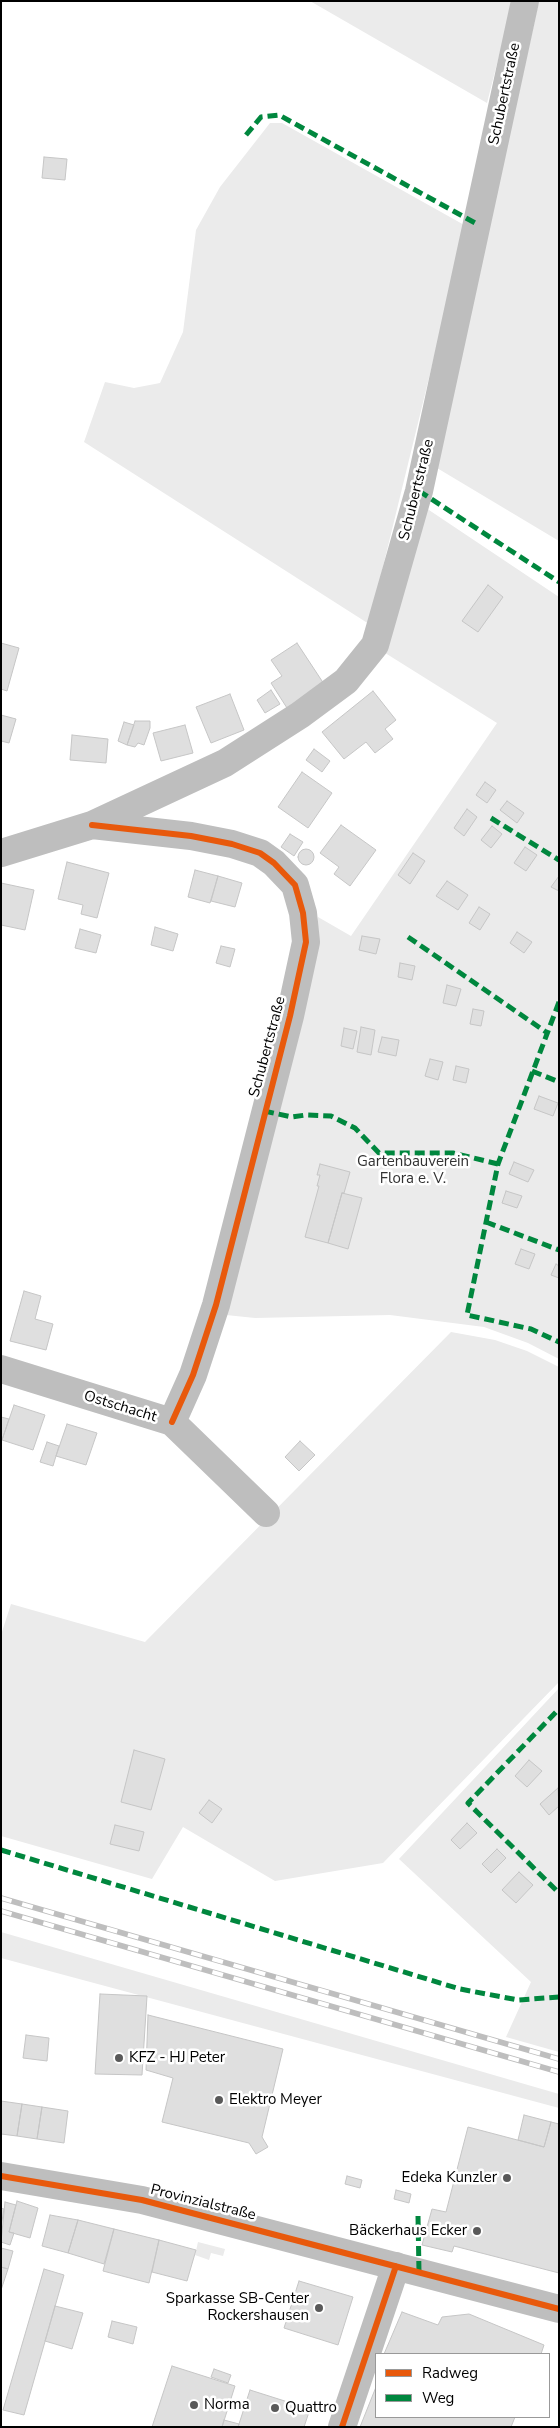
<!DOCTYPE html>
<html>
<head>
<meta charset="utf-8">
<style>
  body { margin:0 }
  #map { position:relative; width:560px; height:2428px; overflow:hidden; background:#fff; font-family:"Nunito Sans",sans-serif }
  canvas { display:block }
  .frame { position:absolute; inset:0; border:2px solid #000; pointer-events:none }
  .legend { position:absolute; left:375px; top:2353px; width:175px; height:65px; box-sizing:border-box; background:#fff; border:1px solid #999; margin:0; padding:6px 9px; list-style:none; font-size:15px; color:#000 }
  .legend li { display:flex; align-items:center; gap:10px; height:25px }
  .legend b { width:25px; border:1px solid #999 }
</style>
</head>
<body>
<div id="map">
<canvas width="560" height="2428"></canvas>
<div class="frame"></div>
<ul class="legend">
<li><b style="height:6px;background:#e8590c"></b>Radweg</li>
<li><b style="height:6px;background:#00873e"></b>Weg</li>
</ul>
</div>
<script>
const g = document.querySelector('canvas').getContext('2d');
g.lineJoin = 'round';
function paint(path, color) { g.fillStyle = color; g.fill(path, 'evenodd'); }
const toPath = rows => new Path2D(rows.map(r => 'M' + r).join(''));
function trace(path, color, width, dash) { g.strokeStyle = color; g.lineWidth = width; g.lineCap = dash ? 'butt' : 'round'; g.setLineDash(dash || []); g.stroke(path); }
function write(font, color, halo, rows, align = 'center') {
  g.font = font + ' "Nunito Sans",sans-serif'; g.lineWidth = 5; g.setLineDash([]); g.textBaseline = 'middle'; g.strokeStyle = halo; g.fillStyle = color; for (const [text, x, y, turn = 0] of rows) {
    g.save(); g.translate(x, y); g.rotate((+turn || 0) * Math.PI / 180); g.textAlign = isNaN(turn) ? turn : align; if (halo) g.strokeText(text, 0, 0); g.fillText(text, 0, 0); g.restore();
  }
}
const green = toPath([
  [310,1,513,1,487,103],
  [539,1,559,1,559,541,437,468],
  [270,123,282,123,466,226,369,624,84,442,105,382,134,388,160,383,183,332,196,230,220,187],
  [423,506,559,597,559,1359,528,1343,484,1327,390,1315,255,1318,226,1315,308,987,318,917,351,936,497,723,382,651],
  [451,1332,495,1340,527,1351,559,1367,559,1682,383,1863,275,1881,183,1827,152,1879,1,1836,1,1635,11,1604,145,1642],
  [559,1688,559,2052,506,2037,531,1982,399,1859],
  [1,1932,559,2094,559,2108,1,1958],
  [198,2242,225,2249,223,2256,211,2253,209,2260,195,2255]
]);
const building = toPath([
  [44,157,67,159,65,180,42,178,44,157],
  [488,585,503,597,478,632,462,621,488,585],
  [1,643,19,648,7,691,1,689,1,643],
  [297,643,324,684,287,708,271,683,282,676,271,660,297,643],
  [271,690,280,704,265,713,257,700,271,690],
  [373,691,396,720,385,729,393,739,375,753,366,742,344,759,322,732,373,691],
  [230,694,244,730,211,743,196,707,230,694],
  [1,715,16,719,9,743,1,741,1,715],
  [135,721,150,721,150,728,144,745,138,743,135,747,127,745,135,721],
  [124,722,134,725,127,745,118,741,124,722],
  [185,725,193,753,161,761,153,733,185,725],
  [72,735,108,739,106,763,70,760,72,735],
  [314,749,330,761,322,772,306,760,314,749],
  [302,772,332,793,308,828,278,807,302,772],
  [485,782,496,790,487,803,476,795,485,782],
  [507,801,524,813,517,823,500,810,507,801],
  [467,809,477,817,464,836,454,828,467,809],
  [341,825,376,850,350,886,334,874,339,867,320,853,341,825],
  [492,826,502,834,491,848,481,840,492,826],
  [290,834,303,842,294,856,281,847,290,834],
  [525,847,537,855,526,871,514,863,525,847],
  '298 857a8 8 0 1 1 16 0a8 8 0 1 1-16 0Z',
  [413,853,425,861,410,884,398,875,413,853],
  [67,862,109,873,97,918,81,914,83,905,58,899,67,862],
  [195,870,218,876,210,903,188,897,195,870],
  [218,876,242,883,235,907,211,901,218,876],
  [559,876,559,891,551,887,559,876],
  [447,881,468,895,458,910,436,896,447,881],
  [1,883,34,890,25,930,1,925,1,883],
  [479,907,490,914,480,930,469,923,479,907],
  [155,927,178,934,173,951,151,945,155,927],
  [80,929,101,935,96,953,75,948,80,929],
  [517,932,532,942,524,953,510,943,517,932],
  [362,936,380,939,376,954,359,950,362,936],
  [221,946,235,949,230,967,216,963,221,946],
  [400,963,415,966,412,980,398,977,400,963],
  [447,985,461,989,456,1006,443,1003,447,985],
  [473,1009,484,1011,481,1026,470,1024,473,1009],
  [361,1027,375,1030,371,1055,357,1052,361,1027],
  [344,1028,357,1031,353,1049,341,1046,344,1028],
  [382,1037,399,1040,396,1056,378,1052,382,1037],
  [430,1059,443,1062,438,1080,425,1076,430,1059],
  [456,1066,469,1069,466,1083,453,1080,456,1066],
  [539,1096,558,1103,553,1116,534,1109,539,1096],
  [514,1162,534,1170,528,1182,509,1174,514,1162],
  [320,1164,350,1172,344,1193,342,1193,328,1243,305,1237,319,1186,317,1186,320,1175,317,1175,320,1164],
  [506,1191,522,1196,517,1208,502,1203,506,1191],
  [342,1193,362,1198,348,1249,328,1243,342,1193],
  [521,1249,535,1254,529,1269,515,1264,521,1249],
  [556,1264,559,1266,559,1278,551,1275,556,1264],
  [24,1291,41,1296,35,1319,53,1324,46,1350,10,1341,24,1291],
  [14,1405,45,1415,33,1450,2,1440,14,1405],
  [1,1417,9,1419,2,1440,1,1439,1,1417],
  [67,1424,97,1433,86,1465,56,1456,67,1424],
  [300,1441,315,1455,299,1471,285,1457,300,1441],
  [47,1442,59,1446,53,1466,40,1462,47,1442],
  [134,1750,165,1759,151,1810,121,1802,134,1750],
  [529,1760,542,1771,527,1787,515,1776,529,1760],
  [558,1788,559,1806,549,1815,540,1804,558,1788],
  [209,1800,222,1809,212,1823,199,1813,209,1800],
  [467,1823,477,1833,460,1849,451,1840,467,1823],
  [115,1825,144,1832,139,1851,110,1844,115,1825],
  [497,1849,506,1858,491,1873,482,1864,497,1849],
  [519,1872,533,1885,516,1903,502,1890,519,1872],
  [100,1994,147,1996,142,2075,95,2074,100,1994],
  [148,2015,283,2049,262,2137,268,2147,256,2154,249,2143,162,2122,173,2078,146,2070,148,2015],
  [26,2035,49,2038,47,2061,23,2058,26,2035],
  [1,2101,22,2104,17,2136,1,2134,1,2101],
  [22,2104,42,2107,37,2139,17,2136,22,2104],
  [42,2107,68,2111,64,2143,37,2139,42,2107],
  [524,2115,551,2122,544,2147,518,2140,524,2115],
  [551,2122,559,2124,559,2273,454,2246,452,2252,422,2245,432,2209,446,2212,468,2127,544,2147,551,2122],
  [347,2176,362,2180,360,2188,345,2184,347,2176],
  [396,2190,411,2194,409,2203,394,2199,396,2190],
  [17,2201,38,2208,30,2238,9,2232,17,2201],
  [5,2202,16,2205,9,2232,14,2233,10,2245,1,2242,5,2202],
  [1,2208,4,2209,1,2227,1,2208],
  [50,2215,78,2220,68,2253,42,2246,50,2215],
  [78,2220,114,2229,104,2264,68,2253,78,2220],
  [114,2229,159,2240,149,2283,103,2271,114,2229],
  [159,2240,196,2250,187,2281,152,2272,159,2240],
  [1,2248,13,2251,8,2269,1,2267,1,2248],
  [1,2267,8,2269,1,2290,1,2267],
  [44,2269,64,2275,24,2415,3,2410,44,2269],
  [299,2281,353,2297,338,2345,284,2328,299,2281],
  [55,2306,83,2313,72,2349,45,2341,55,2306],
  [402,2312,438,2325,442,2317,469,2314,544,2345,541,2354,384,2354,402,2312],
  [112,2321,137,2327,133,2344,108,2337,112,2321],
  [172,2366,235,2386,222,2427,152,2427,172,2366],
  [214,2369,231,2375,228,2383,211,2377,214,2369],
  [376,2387,376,2417,515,2417,511,2427,360,2427,376,2387],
  [250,2390,310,2409,304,2427,238,2427,250,2390],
  [224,2420,239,2424,238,2427,222,2427,224,2420]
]);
const minor = toPath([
  [92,825,191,836,232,844,260,853,274,863,295,885,303,913,306,942,290,1016,216,1305,193,1375,172,1422],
  [1,853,92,825,225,763,300,715,346,681,375,645,419,491,525,1],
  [1,1369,172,1422,266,1513],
  [342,2427,396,2266]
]);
const major = toPath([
  [1,2176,142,2200,559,2309]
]);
const rail = toPath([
  [1,1898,559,2059],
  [1,1911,559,2072]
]);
const quiet = toPath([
  [246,135,261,117,279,115,477,224],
  [419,491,559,582],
  [491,818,559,860],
  [408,937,546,1032],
  [559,1002,498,1164,467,1315,531,1329,559,1342],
  [532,1071,559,1082],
  [264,1111,292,1117,306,1115,331,1116,355,1128,379,1153,453,1153,498,1164],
  [486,1222,559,1250],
  [1,1850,460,1989,518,2000,559,1997],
  [556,1890,468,1803,559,1709],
  [418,2216,419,2272]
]);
const cycleway = toPath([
  [92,825,191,836,232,844,260,853,274,863,295,885,303,913,306,942,290,1016,216,1305,193,1375,172,1422],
  [1,2176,142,2200,559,2309],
  [342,2427,396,2266]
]);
const markers = [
  [119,2058,5,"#595959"],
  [219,2100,5,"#595959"],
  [507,2178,5,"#595959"],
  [477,2231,5,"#595959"],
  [319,2308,5,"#595959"],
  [194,2405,5,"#595959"],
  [275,2408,5,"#595959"]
];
const streetNames = [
  ["Schubertstraße",505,94,-78],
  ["Schubertstraße",417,490,-76],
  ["Schubertstraße",268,1047,-75],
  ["Ostschacht",120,1407,17],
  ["Provinzialstraße",203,2203,14]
];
const parkNames = [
  ["Gartenbauverein",413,1162],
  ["Flora e. V.",413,1179]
];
const poiNames = [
  ["KFZ - HJ Peter",129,2058],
  ["Elektro Meyer",229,2100],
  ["Edeka Kunzler",497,2178,"right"],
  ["Bäckerhaus Ecker",467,2231,"right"],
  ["Sparkasse SB-Center",309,2299,"right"],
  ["Rockershausen",309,2316,"right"],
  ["Norma",204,2405],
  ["Quattro",285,2408]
];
paint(green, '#ebebeb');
paint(building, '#dfdfdf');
trace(building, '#c6c6c6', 1);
trace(minor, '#bebebe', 28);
trace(major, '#bebebe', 28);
trace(rail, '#bebebe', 5.5);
trace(rail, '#fff', 4, [11]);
trace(quiet, '#00873e', 5, [10, 5]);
trace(cycleway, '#e8590c', 6);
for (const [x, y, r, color] of markers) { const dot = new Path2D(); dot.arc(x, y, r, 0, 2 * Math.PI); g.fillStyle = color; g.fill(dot); trace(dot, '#fff', 2); }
write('15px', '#000', '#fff', streetNames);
write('15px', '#323232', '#fff', parkNames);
write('15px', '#000', '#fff', poiNames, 'left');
</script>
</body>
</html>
